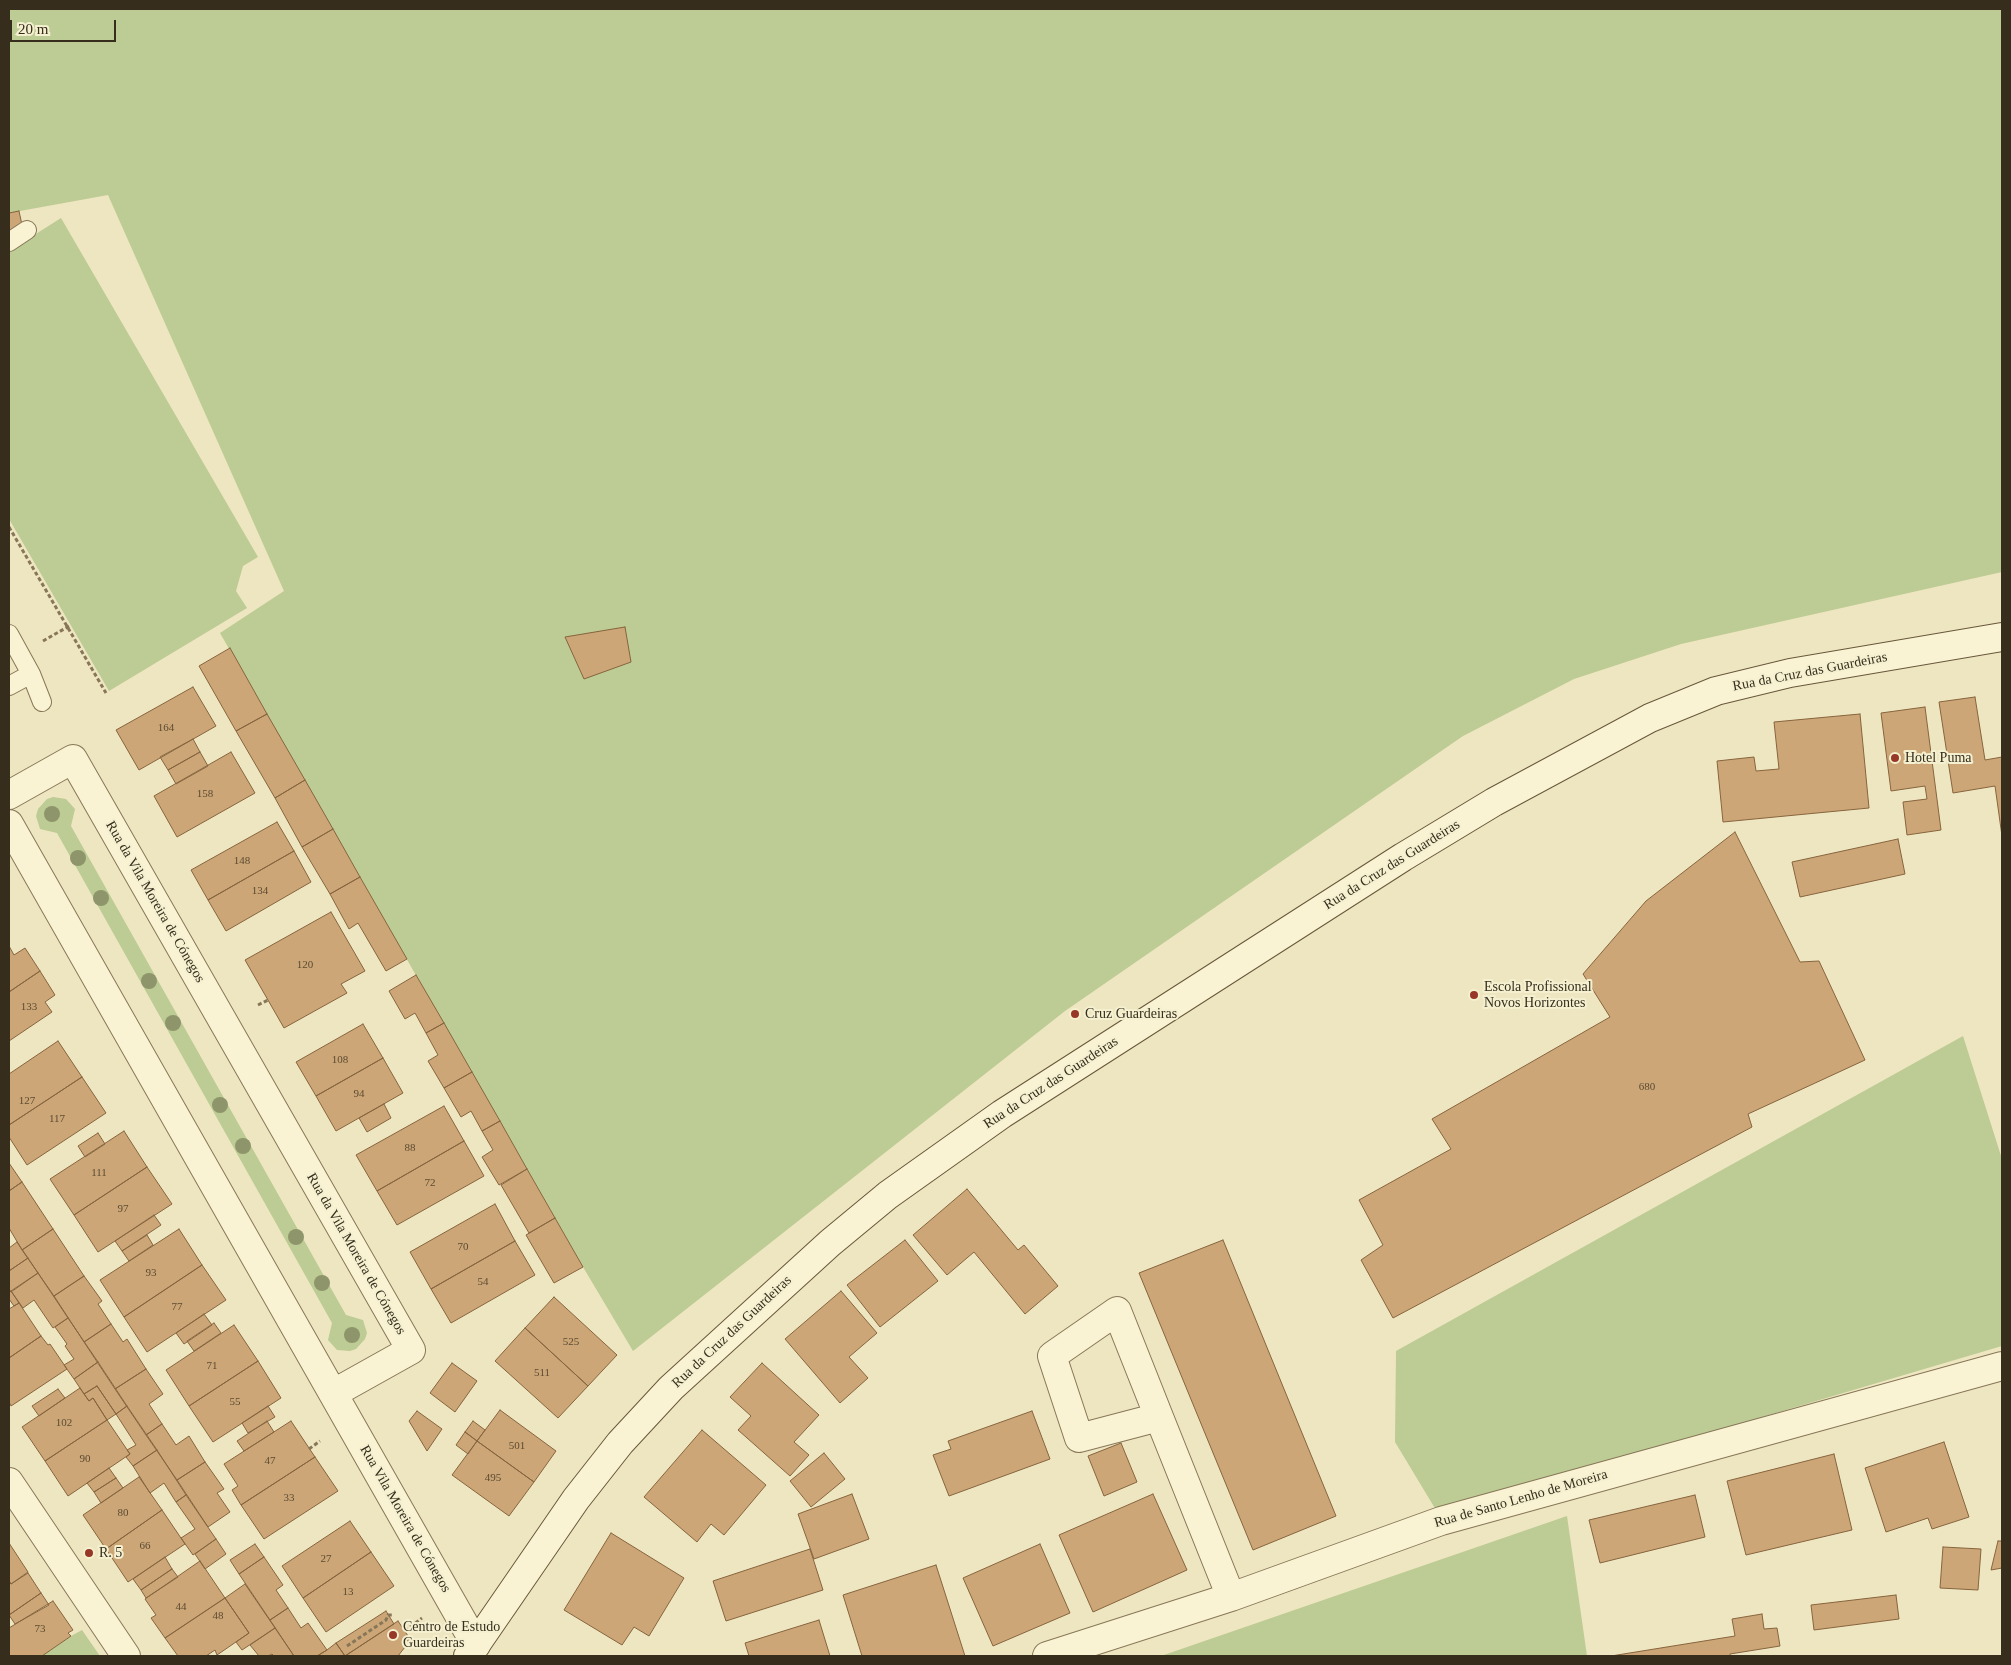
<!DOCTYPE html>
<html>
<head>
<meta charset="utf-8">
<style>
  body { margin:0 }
  #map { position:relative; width:2011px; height:1665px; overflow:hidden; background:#eee6c0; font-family:"Times New Roman",serif }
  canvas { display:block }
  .frame { position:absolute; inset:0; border:10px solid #362d1d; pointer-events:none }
  .scale { position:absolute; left:10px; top:20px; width:106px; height:22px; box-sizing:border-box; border:2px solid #362d1d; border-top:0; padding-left:6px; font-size:15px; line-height:18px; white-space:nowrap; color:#362d1d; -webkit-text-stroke:4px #f5f0d0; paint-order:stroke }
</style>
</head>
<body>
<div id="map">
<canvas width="2011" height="1665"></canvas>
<div class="frame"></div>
<div class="scale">20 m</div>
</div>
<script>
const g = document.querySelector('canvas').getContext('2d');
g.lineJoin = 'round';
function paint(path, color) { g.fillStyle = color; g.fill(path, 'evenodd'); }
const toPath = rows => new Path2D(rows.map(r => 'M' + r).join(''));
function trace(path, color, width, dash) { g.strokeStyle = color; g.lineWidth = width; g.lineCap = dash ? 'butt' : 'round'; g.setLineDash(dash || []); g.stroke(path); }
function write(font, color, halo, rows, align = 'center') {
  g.font = font + ' "Times New Roman",serif'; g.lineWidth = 4; g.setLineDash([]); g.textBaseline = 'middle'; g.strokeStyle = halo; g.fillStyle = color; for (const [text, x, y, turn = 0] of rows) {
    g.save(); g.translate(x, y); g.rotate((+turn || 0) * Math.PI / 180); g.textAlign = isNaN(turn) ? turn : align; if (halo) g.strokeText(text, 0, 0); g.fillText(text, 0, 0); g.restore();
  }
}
const green = toPath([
  [9,9,2002,9,2002,572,1681,644,1574,679,1463,736,1065,1011,633,1351,583,1267,220,633,284,591,108,195,9,213],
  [61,218,258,557,243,566,236,591,247,608,109,691,9,519,9,251],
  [53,797,66,799,75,809,71,826,346,1315,363,1320,367,1333,365,1339,356,1349,350,1351,337,1350,328,1340,332,1323,57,833,40,829,36,816,38,809,47,799],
  [1963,1036,2002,1159,2002,1346,1698,1436,1436,1510,1395,1442,1396,1351],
  [1567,1516,1587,1656,1161,1656],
  [82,1630,100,1656,42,1656,71,1636]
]);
const building = toPath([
  [19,211,22,225,9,234,9,213,19,211],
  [625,627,631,662,584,679,565,637,625,627],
  [230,648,267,714,236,731,199,666,230,648],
  [193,687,216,726,139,770,116,730,193,687],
  [1975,697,1985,760,2002,757,2002,836,1995,786,1953,793,1939,702,1975,697],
  [1925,707,1941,830,1907,835,1903,802,1927,799,1925,786,1891,791,1881,713,1925,707],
  [267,714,305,780,275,798,236,731,267,714],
  [1860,714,1869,808,1723,822,1717,761,1754,757,1756,771,1779,769,1774,722,1860,714],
  [193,739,200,752,168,770,160,757,193,739],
  [200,752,208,766,176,784,168,770,200,752],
  [231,752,255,793,177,837,154,796,231,752],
  [305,780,333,829,302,847,275,798,305,780],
  [277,822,294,851,208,900,191,870,277,822],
  [333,829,360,877,330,894,302,847,333,829],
  [1735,832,1800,962,1819,961,1865,1060,1748,1114,1752,1127,1393,1318,1361,1260,1383,1245,1359,1200,1451,1149,1432,1119,1610,1017,1583,974,1646,901,1735,832],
  [1898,839,1905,874,1800,897,1792,862,1898,839],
  [294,851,311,882,226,931,208,900,294,851],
  [360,877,407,959,386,971,358,923,349,929,330,894,360,877],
  [331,912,365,971,341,984,347,993,284,1028,245,960,331,912],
  [9,946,14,955,25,948,40,971,9,992,9,946],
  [40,971,55,995,45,1002,52,1012,9,1041,9,992,40,971],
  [416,975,444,1023,426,1033,415,1013,405,1019,389,991,416,975],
  [444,1023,472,1072,444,1088,428,1061,438,1055,426,1033,444,1023],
  [363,1024,383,1058,316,1096,296,1062,363,1024],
  [58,1041,82,1077,9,1125,9,1074,58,1041],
  [383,1058,403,1093,336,1131,316,1096,383,1058],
  [472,1072,500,1121,482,1131,471,1111,461,1117,444,1088,472,1072],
  [82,1077,106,1113,27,1165,9,1137,9,1125,82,1077],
  [384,1104,391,1118,367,1132,359,1118,384,1104],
  [444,1106,464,1141,377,1191,356,1155,444,1106],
  [500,1121,527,1169,499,1185,482,1157,493,1150,482,1131,500,1121],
  [124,1131,147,1167,74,1215,50,1179,124,1131],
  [98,1133,105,1144,85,1157,78,1146,98,1133],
  [464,1141,484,1176,397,1225,377,1191,464,1141],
  [9,1163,22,1182,9,1191,9,1163],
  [147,1167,172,1204,98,1252,74,1215,147,1167],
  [527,1169,555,1218,529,1233,501,1185,527,1169],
  [22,1182,53,1229,22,1250,9,1228,9,1191,22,1182],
  [967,1189,1018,1250,1024,1245,1058,1286,1025,1314,974,1252,947,1275,913,1235,967,1189],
  [495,1204,515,1241,431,1289,410,1252,495,1204],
  [154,1215,161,1225,122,1251,115,1241,154,1215],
  [555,1218,583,1267,554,1283,526,1235,555,1218],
  [53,1229,84,1276,54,1296,22,1250,53,1229],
  [179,1229,202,1265,124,1317,100,1280,179,1229],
  [147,1235,153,1245,129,1261,122,1251,147,1235],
  [905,1240,938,1281,880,1327,847,1285,905,1240],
  [1223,1240,1336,1516,1253,1550,1139,1273,1223,1240],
  [515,1241,535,1275,451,1323,431,1289,515,1241],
  [17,1242,28,1258,9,1271,9,1248,17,1242],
  [28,1258,38,1273,11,1292,9,1289,9,1271,28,1258],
  [202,1265,226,1300,147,1352,124,1317,202,1265],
  [38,1273,68,1318,53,1328,34,1300,23,1308,11,1291,38,1273],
  [84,1276,102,1301,98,1304,111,1324,84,1342,54,1296,84,1276],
  [11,1291,19,1303,14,1306,9,1299,9,1293,11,1291],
  [841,1291,877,1333,849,1357,868,1378,840,1403,785,1339,841,1291],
  [554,1297,617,1355,588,1386,525,1328,554,1297],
  [19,1303,41,1336,9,1358,9,1309,19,1303],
  [204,1314,212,1325,184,1344,176,1333,204,1314],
  [68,1318,98,1362,74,1379,64,1365,74,1359,65,1346,67,1344,55,1327,68,1318],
  [214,1323,221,1333,194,1351,187,1341,214,1323],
  [111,1324,123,1342,127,1339,146,1369,115,1389,84,1342,111,1324],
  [234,1325,258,1361,189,1406,166,1370,234,1325],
  [525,1328,588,1386,558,1418,495,1361,525,1328],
  [41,1336,48,1345,50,1344,67,1369,11,1406,9,1402,9,1358,41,1336],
  [258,1361,281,1398,213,1442,189,1406,258,1361],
  [98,1362,127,1406,116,1414,97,1386,84,1394,74,1379,98,1362],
  [452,1363,477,1381,455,1412,430,1393,452,1363],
  [762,1363,819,1415,794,1442,809,1455,790,1476,738,1430,751,1416,730,1397,762,1363],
  [146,1369,163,1394,149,1404,162,1424,146,1435,115,1389,146,1369],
  [97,1386,116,1414,107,1420,93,1398,89,1401,84,1394,97,1386],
  [80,1388,89,1401,93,1398,107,1420,45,1461,22,1427,80,1388],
  [58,1389,65,1398,39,1416,32,1406,58,1389],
  [127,1406,157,1450,133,1466,126,1457,130,1454,127,1450,136,1445,116,1414,127,1406],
  [268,1406,275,1417,248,1433,242,1423,268,1406],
  [500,1410,556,1451,534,1482,477,1441,500,1410],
  [417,1411,442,1429,427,1451,409,1421,417,1411],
  [1032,1411,1050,1459,949,1496,933,1455,951,1449,948,1441,1032,1411],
  [107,1420,130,1454,68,1496,45,1461,107,1420],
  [267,1421,274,1432,244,1451,237,1441,267,1421],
  [291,1421,315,1457,241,1505,232,1490,238,1486,224,1464,291,1421],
  [473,1421,485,1430,477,1441,465,1432,473,1421],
  [162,1424,176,1445,189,1436,205,1462,177,1480,146,1435,162,1424],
  [702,1430,766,1485,724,1535,711,1524,697,1542,644,1497,702,1430],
  [465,1432,477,1441,468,1454,456,1445,465,1432],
  [477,1441,534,1482,509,1516,452,1475,477,1441],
  [1944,1442,1969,1517,1932,1529,1928,1518,1886,1532,1865,1468,1944,1442],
  [1121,1443,1137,1482,1104,1496,1088,1456,1121,1443],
  [157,1450,186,1495,176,1502,164,1483,150,1493,133,1466,157,1450],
  [824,1453,845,1479,811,1507,790,1481,824,1453],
  [1834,1454,1852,1530,1746,1555,1727,1481,1834,1454],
  [315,1457,338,1491,264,1539,241,1505,315,1457],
  [205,1462,224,1489,217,1493,230,1512,208,1527,177,1480,205,1462],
  [109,1468,116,1478,94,1492,87,1483,109,1468],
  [139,1477,162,1510,106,1549,83,1515,139,1477],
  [116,1478,123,1488,101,1503,94,1492,116,1478],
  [852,1494,869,1539,814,1559,798,1514,852,1494],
  [1153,1494,1187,1570,1093,1612,1059,1535,1153,1494],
  [186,1495,216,1539,193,1555,181,1538,195,1529,176,1502,186,1495],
  [1695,1495,1705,1537,1600,1563,1589,1520,1695,1495],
  [162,1510,185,1544,128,1582,106,1549,162,1510],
  [350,1521,371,1552,303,1598,282,1566,350,1521],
  [611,1533,684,1578,649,1636,634,1627,622,1645,564,1610,611,1533],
  [216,1539,226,1554,205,1569,195,1554,216,1539],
  [1998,1541,2002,1541,2002,1568,1991,1570,1998,1541],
  [9,1543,28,1572,11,1584,9,1581,9,1543],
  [255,1544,264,1557,239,1574,230,1560,255,1544],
  [1040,1544,1070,1613,993,1646,963,1578,1040,1544],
  [1943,1547,1981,1549,1978,1590,1940,1588,1943,1547],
  [810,1549,823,1590,726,1621,713,1581,810,1549],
  [371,1552,394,1586,326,1632,303,1598,371,1552],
  [165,1557,172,1569,141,1590,133,1579,165,1557],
  [264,1557,283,1585,276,1590,288,1608,270,1620,239,1574,264,1557],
  [200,1561,225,1598,165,1638,151,1618,156,1615,145,1599,200,1561],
  [936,1565,965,1656,862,1656,843,1595,936,1565],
  [172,1569,178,1577,146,1598,141,1590,172,1569],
  [28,1573,41,1593,9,1615,9,1581,11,1584,28,1573],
  [245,1584,275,1628,242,1650,236,1642,249,1633,225,1598,245,1584],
  [41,1593,49,1605,15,1624,9,1615,41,1593],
  [1896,1595,1899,1619,1814,1630,1811,1605,1896,1595],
  [225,1598,249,1633,217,1655,215,1650,206,1656,178,1656,165,1638,225,1598],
  [53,1601,73,1630,68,1633,71,1636,42,1656,9,1656,9,1628,53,1601],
  [288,1608,301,1628,308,1623,327,1650,317,1656,294,1656,270,1620,288,1608],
  [386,1611,394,1624,345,1656,336,1643,386,1611],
  [1762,1614,1764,1629,1777,1628,1780,1646,1730,1654,1730,1656,1611,1656,1735,1636,1732,1619,1762,1614],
  [819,1620,830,1656,749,1656,745,1643,819,1620],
  [398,1621,410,1639,403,1644,405,1647,398,1656,345,1656,398,1621],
  [275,1628,294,1656,274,1656,272,1654,268,1656,259,1656,250,1645,275,1628],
  [336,1643,345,1656,317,1656,327,1650,336,1643]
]);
const path = toPath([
  [9,527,106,693],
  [43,641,71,625],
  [258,1005,268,1000],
  [309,1449,320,1441],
  [405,1631,422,1618],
  [347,1646,386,1620,388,1615,393,1615]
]);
const lane = toPath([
  [9,242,27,230],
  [9,634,31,674,9,686],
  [31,674,42,702]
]);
const street = toPath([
  [9,795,73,759,411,1350,334,1393],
  [9,824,476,1645],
  [1159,1417,1079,1438,1052,1356,1117,1311,1159,1417,1231,1597],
  [9,1482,126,1656],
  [1047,1656,1231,1597,1441,1521,2002,1366]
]);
const secondary = toPath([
  [468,1656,576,1499,620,1443,671,1388,830,1243,888,1195,1002,1114,1403,857,1494,802,1650,718,1716,691,1790,673,2002,637]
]);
const trees = [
  [52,814],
  [78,858],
  [101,898],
  [149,981],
  [173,1023],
  [220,1105],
  [243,1146],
  [296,1237],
  [322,1283],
  [352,1335]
];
const markers = [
  [1895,758,5,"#963728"],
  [1474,995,5,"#963728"],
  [1075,1014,5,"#963728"],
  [89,1553,5,"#963728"],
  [393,1635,5,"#963728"]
];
const numberNames = [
  ["164",166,728],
  ["158",205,794],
  ["148",242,861],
  ["134",260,891],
  ["120",305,965],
  ["133",29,1007],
  ["108",340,1060],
  ["680",1647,1087],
  ["94",359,1094],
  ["127",27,1101],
  ["117",57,1119],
  ["88",410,1148],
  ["111",99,1173],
  ["72",430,1183],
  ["97",123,1209],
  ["70",463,1247],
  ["93",151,1273],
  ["54",483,1282],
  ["77",177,1307],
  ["525",571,1342],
  ["71",212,1366],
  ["511",542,1373],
  ["55",235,1402],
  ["102",64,1423],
  ["501",517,1446],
  ["90",85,1459],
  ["47",270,1461],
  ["495",493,1478],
  ["33",289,1498],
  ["80",123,1513],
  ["66",145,1546],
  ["27",326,1559],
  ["13",348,1592],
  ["44",181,1607],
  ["48",218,1616],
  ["73",40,1629]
];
const streetNames = [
  ["Rua da Cruz das Guardeiras",1810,672,-11],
  ["Rua da Cruz das Guardeiras",1392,865,-32],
  ["Rua da Vila Moreira de Cónegos",155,902,60],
  ["Rua da Cruz das Guardeiras",1051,1083,-33],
  ["Rua da Vila Moreira de Cónegos",356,1254,60],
  ["Rua da Cruz das Guardeiras",732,1332,-43],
  ["Rua de Santo Lenho de Moreira",1521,1499,-16],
  ["Rua Vila Moreira de Cónegos",405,1519,60]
];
const poiNames = [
  ["Hotel Puma",1905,758],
  ["Escola Profissional",1484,987],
  ["Novos Horizontes",1484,1003],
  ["Cruz Guardeiras",1085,1014],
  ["R. 5",99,1553],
  ["Centro de Estudo",403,1627],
  ["Guardeiras",403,1643]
];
paint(green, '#bdcb94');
paint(building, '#cca676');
trace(building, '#86643e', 1);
trace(lane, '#877758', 20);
trace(street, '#877758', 30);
trace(secondary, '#68583b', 30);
trace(path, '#877758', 3, [4, 2.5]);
trace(lane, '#f9f3d3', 18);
trace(street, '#f9f3d3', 28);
trace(secondary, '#f9f3d3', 28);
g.fillStyle = '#8e956a';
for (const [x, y] of trees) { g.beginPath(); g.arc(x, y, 8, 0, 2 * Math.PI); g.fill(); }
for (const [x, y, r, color] of markers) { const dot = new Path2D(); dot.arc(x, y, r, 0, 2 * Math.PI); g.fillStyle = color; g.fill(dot); trace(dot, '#f5f0d0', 2); }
write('11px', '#5c4b33', null, numberNames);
write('14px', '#362d1d', '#f5f0d0', streetNames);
write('14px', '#362d1d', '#f5f0d0', poiNames, 'left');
</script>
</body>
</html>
